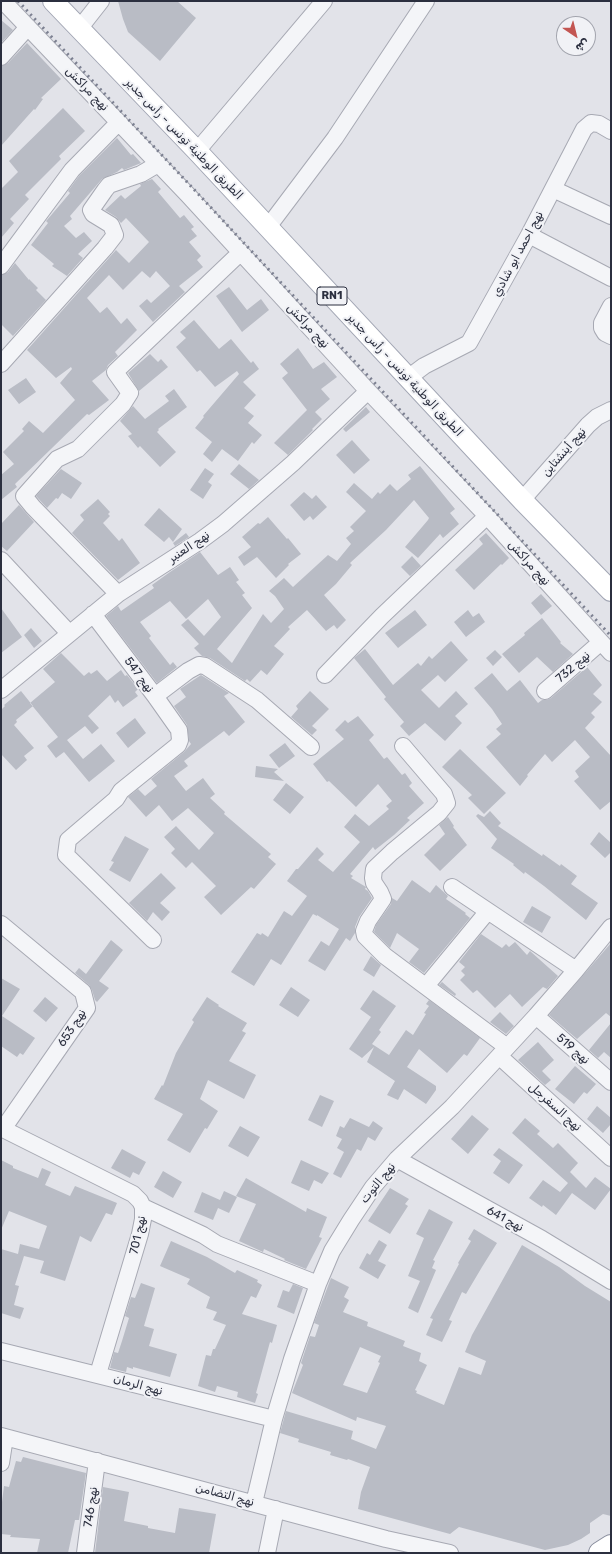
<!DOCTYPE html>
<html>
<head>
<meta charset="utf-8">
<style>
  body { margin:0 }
  #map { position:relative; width:612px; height:1554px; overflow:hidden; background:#e2e3e9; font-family:Rubik,"Noto Naskh Arabic",sans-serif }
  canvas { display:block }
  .frame { position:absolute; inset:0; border:2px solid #2b2f3f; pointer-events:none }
  .north { position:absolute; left:556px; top:16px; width:40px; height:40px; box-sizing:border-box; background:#f1f2f6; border:1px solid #a2a4ad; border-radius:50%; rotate:145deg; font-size:11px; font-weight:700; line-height:16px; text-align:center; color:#2b2f3f }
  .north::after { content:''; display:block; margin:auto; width:14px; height:18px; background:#c35652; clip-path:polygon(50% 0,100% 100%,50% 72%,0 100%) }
</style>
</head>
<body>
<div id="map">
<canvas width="612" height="1554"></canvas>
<div class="frame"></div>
<div class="north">ش</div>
</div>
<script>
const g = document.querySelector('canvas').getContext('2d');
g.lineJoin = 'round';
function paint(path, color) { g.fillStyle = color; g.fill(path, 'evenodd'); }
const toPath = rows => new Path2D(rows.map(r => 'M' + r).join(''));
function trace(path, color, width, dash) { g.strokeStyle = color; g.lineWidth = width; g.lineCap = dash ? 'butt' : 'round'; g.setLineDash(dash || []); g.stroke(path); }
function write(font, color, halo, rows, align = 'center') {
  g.font = font + ' Rubik,"Noto Naskh Arabic",sans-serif'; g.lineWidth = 4; g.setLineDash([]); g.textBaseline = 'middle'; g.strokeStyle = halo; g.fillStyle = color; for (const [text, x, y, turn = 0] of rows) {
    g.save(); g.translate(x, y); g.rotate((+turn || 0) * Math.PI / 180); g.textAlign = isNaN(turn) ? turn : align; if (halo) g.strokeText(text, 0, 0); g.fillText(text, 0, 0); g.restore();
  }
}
const building = toPath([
  [118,1,177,1,196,18,160,61,128,32,123,19],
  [1,20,13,30,1,43],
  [27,43,61,79,41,98,43,99,35,110,34,109,1,146,1,66,8,63],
  [63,108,85,131,59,156,61,159,25,195,29,199,10,219,14,223,1,238,1,189,18,172,9,161],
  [117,138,131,155,133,154,141,163,124,170,122,168,117,172,102,179,70,216,72,219,64,226,76,238,84,232,92,241,78,254,83,258,67,276,52,266,54,264,31,245,48,223,46,221,47,220,70,193,68,191,79,176],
  [152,179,161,189,158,192,180,218,184,215,194,227,191,229,197,236,189,242,201,256,197,260,203,267,179,286,185,292,153,322,139,306,147,299,151,303,170,286,156,271,150,278,142,271,123,290,109,275,87,298,100,313,107,307,121,324,127,318,137,330,115,352,118,356,108,365,106,370,92,381,109,400,89,415,87,414,15,484,17,487,1,500,1,475,14,464,3,452,24,431,22,429,29,421,43,433,75,400,60,383,72,369,71,367,56,378,27,350,116,250,129,263,149,242,126,218,121,223,116,217,105,210,121,195,125,199,141,186,140,184],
  [15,263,29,280,29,279,38,288,36,290,46,300,13,336,1,324,1,275,8,272],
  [229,287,247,310,261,299,269,310,242,332,216,296],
  [194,320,219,349,231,339,251,363,253,361,259,369,243,382,256,395,244,408,254,416,248,423,262,435,254,444,252,442,238,461,222,449,212,462,203,454,212,442,195,428,204,417,203,416,239,374,237,371,215,387,200,370,197,372,176,347,186,338,180,332],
  [298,348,313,369,324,362,337,377,321,389,330,399,315,412,322,419,312,429,313,430,288,455,274,443,307,410,282,378,288,373,280,364],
  [150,354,158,362,161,359,168,367,139,391,128,373],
  [26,378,36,392,19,404,8,390],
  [174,389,187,407,158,429,159,430,157,432,176,452,160,467,140,446,138,448,128,436,132,434,120,421,133,406,145,419,169,401,165,396],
  [366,407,370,412,346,432,343,429],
  [352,440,370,460,354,474,336,455],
  [239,464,259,480,249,489,230,474],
  [420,466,455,509,450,513,459,524,443,538,440,534,418,558,405,547,428,520,429,518,414,500,386,530,350,563,352,565,336,584,324,595,346,620,337,629,334,625,326,631,307,610,288,627,290,629,274,646,284,654,267,675,261,670,250,682,247,679,245,681,210,658,202,656,194,648,199,644,181,625,188,619,204,636,221,617,208,599,186,619,170,601,140,622,151,636,149,638,170,665,173,662,177,667,157,683,106,616,118,606,121,611,154,588,152,585,170,572,200,552,218,575,230,567,239,580,236,582,245,593,242,595,252,608,217,649,232,663,263,614,271,623,284,609,275,596,269,591,284,578,293,587,328,555,337,561,351,544,346,538,354,531,350,527,366,511,346,492,354,483,372,499,378,492,380,494,390,484,397,491,411,479,408,475],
  [205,468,214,474,208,482,212,485,203,499,190,490],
  [61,469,82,483,71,499,62,493,58,499,56,498,47,508,36,496],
  [304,492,312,499,316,495,327,507,313,520,310,516,304,521,290,505],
  [98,499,110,512,108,514,110,516,103,523,119,541,122,538,140,563,118,580,72,533,84,520,80,515],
  [19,505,34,522,7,551,1,546,1,524],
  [159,508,182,529,173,542,169,537,164,542,144,525],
  [268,517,287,539,288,538,301,554,288,564,289,565,276,578,257,557,244,566,238,557,251,547,242,537,258,523,260,524],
  [186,533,189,537,175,546,173,543],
  [486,533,509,558,502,565,501,564,474,590,455,570,483,544,479,539],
  [412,556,421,566,410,576,401,567],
  [541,594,552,606,541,615,531,603],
  [1,608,22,637,1,653],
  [415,610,427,625,398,648,385,633],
  [468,610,473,617,479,613,485,622,466,637,454,622],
  [542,618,561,642,560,643,573,654,553,672,537,657,519,673,502,654,525,635,524,633],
  [31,628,42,641,34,648,24,635],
  [451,641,468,660,445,682,438,675,421,690,439,708,456,691,468,704,455,716,462,723,445,741,425,723,409,736,400,726,404,722,384,699,386,697,354,658,365,649,393,685,418,663,421,666,429,656,432,659],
  [495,650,502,657,493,666,486,658],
  [61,653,84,676,89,672,91,674,97,670,107,681,121,670,125,676,127,675,138,689,135,692,138,696,123,707,118,700,115,703,110,695,88,716,99,728,92,734,85,726,67,740,83,759,101,744,115,761,89,782,64,752,56,758,47,746,58,737,30,703,55,682,43,669],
  [587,667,602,685,593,694,602,702,591,713,595,717,585,728,611,756,611,801,600,810,574,781,579,777,575,771,590,757,575,740,552,762,545,754,527,775,528,776,520,786,486,747,501,734,496,729,502,724,492,709,474,688,492,673,507,691,520,680,538,703,542,700,547,700,551,698],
  [201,675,229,693,224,696,245,722,229,736,224,731,184,761,188,766,174,776,186,791,203,778,215,794,210,798,225,812,224,814,271,854,268,857,276,864,254,889,251,887,221,915,204,897,216,886,192,862,186,868,171,853,175,849,164,837,176,826,199,850,214,833,188,808,172,821,159,805,146,817,128,797,138,789,145,796,157,786,151,779,184,752,191,744,189,741,187,725,174,706,186,697,180,689],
  [21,691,33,706,16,720,17,722,14,725,34,748,24,756,27,760,16,770,1,754,1,710,5,706,4,705],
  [310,691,329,709,312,726,317,730,312,735,291,717,298,709,296,706],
  [358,716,374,735,369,740,384,759,387,757,402,775,405,773,412,783,409,786,424,803,407,818,410,820,394,835,375,850,373,847,350,874,353,876,351,878,366,887,365,889,368,891,372,898,359,917,355,927,355,933,350,941,346,938,325,971,308,961,321,941,329,946,339,929,317,915,317,916,313,914,281,965,271,959,254,986,231,972,257,933,261,935,262,933,268,937,284,911,292,916,307,896,287,881,296,869,298,869,317,847,324,854,318,860,333,872,360,842,344,827,355,814,369,826,389,809,386,806,392,801,378,784,356,807,329,781,327,782,313,764,344,739,335,730,345,720,348,723],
  [135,718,146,733,128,748,116,733],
  [285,743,295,756,279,768,269,755],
  [460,749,506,793,484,814,468,798,472,795,442,767],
  [256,766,278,769,274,772,284,781,255,777],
  [286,783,304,797,290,814,273,800],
  [490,811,501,823,498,826,542,856,543,854,560,866,561,864,577,876,571,884,598,903,586,920,544,886,525,872,524,874,513,865,514,864,491,848,497,839,476,816,478,814,484,817],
  [448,817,454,826,453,827,467,845,440,871,424,855,445,834,439,825],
  [599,832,611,843,611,852,605,858,590,844],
  [125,836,149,849,130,882,109,870,114,862,111,861],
  [161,873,176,888,160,903,170,912,162,921,153,912,147,921,129,903],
  [412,880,430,893,436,885,448,896,446,899,466,913,465,914,470,918,424,973,409,962,419,949,397,933,390,948,374,932,376,925,391,904,392,898,397,901],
  [532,906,551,917,542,933,523,922],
  [481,934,502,948,506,944,509,947,515,942,527,955,530,951,558,976,547,989,543,987,522,1007,510,994,495,1008,477,990,473,993,460,980,465,975,461,971,465,967,459,962],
  [111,940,123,950,99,981,109,988,97,1002,95,1000,92,990,89,985,75,973,79,968,86,974],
  [611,943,611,1017,606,1013,577,1039,549,1015],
  [371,956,381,965,374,977,363,970],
  [1,978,20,989,2,1016,35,1038,23,1055,20,1053,17,1057,1,1046],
  [442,982,456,994,455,996,439,985],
  [291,987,310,1000,298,1017,279,1005],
  [373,990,396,1006,379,1030,381,1032,372,1044,389,1055,406,1030,413,1035,426,1014,424,1013,429,1006,426,1004,429,1000,480,1038,467,1056,464,1054,447,1073,419,1049,407,1067,436,1086,436,1090,426,1104,404,1089,398,1100,387,1095,395,1081,367,1062,374,1047,362,1058,349,1049,371,1017,360,1009],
  [45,997,58,1008,46,1022,33,1011],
  [207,997,219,1005,218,1006,247,1023,242,1031,246,1033,229,1061,256,1075,244,1099,208,1080,200,1099,218,1111,207,1129,205,1128,190,1153,167,1140,183,1114,154,1099,162,1085,163,1086,176,1053,194,1022,192,1020],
  [500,1012,514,1026,506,1034,490,1022],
  [611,1023,611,1058,604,1052,598,1058,589,1050],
  [538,1042,554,1060,542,1071,551,1080,545,1085,518,1060],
  [575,1066,596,1084,587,1094,584,1092,574,1104,555,1089],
  [320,1095,334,1101,322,1127,308,1120],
  [597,1106,611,1118,611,1124,603,1133,587,1119],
  [472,1115,489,1129,468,1154,451,1139],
  [350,1118,369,1127,373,1121,383,1128,375,1141,368,1137,361,1151,357,1149,341,1178,333,1174,344,1152,337,1148,342,1139,336,1136,340,1126,344,1128],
  [525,1118,540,1131,537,1134,553,1148,558,1143,578,1163,570,1172,586,1188,595,1177,611,1189,595,1210,572,1193,556,1215,543,1205,542,1207,529,1198,543,1180,560,1192,568,1183,512,1133],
  [240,1126,260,1137,248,1157,228,1146],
  [499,1148,523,1165,509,1184,493,1173,501,1161,493,1155],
  [122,1149,146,1162,139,1175,133,1172,130,1178,111,1168],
  [1,1160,13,1166,13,1168,38,1178,42,1168,51,1172,45,1185,70,1196,75,1186,117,1203,112,1215,106,1213,91,1242,80,1236,65,1281,40,1273,44,1261,24,1256,15,1285,19,1286,14,1305,24,1308,20,1319,1,1313,1,1249,18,1254,20,1244,39,1249,47,1226,9,1211,1,1230],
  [301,1160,329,1173,322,1184,314,1180,309,1191,291,1183],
  [163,1171,182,1182,173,1198,154,1187],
  [246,1178,306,1212,307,1208,327,1217,319,1237,322,1238,306,1269,284,1260,285,1259,264,1249,263,1252,239,1241,256,1204,236,1196],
  [390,1188,409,1199,405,1204,408,1206,390,1234,368,1221],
  [224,1191,237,1197,229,1213,218,1208,213,1220,194,1212,202,1192,220,1200],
  [429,1209,453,1222,433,1260,435,1261,432,1268,436,1270,418,1313,408,1308,420,1281,408,1276,424,1238,416,1234],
  [474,1229,497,1243,482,1267,466,1294,462,1292,449,1320,452,1321,442,1342,426,1335,433,1319,430,1318,459,1264,458,1263,471,1241,468,1239],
  [379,1240,387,1245,378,1261,386,1265,378,1279,359,1268,367,1253,370,1255],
  [171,1241,207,1257,235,1273,237,1270,258,1280,257,1282,262,1285,256,1298,251,1296,242,1314,277,1325,272,1343,270,1342,256,1393,258,1394,255,1403,237,1397,238,1392,217,1386,215,1392,198,1386,206,1355,211,1356,213,1349,215,1349,226,1325,213,1320,217,1312,206,1308,210,1297,187,1284,190,1279,160,1266],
  [522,1245,559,1267,585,1286,611,1302,611,1516,603,1514,590,1523,590,1533,581,1539,568,1545,545,1550,459,1527,450,1534,358,1509,361,1492,370,1467,348,1459,347,1460,330,1455,331,1452,298,1442,299,1439,280,1433,286,1411,353,1431,351,1439,376,1449,386,1426,357,1417,356,1421,292,1393,303,1365,301,1363,310,1336,315,1337,319,1325,314,1323,331,1278,349,1287,344,1297,349,1300,343,1312,368,1322,367,1326,405,1341,403,1346,421,1353,419,1361,427,1365,415,1390,417,1391,416,1393,444,1405,459,1367,481,1375,486,1361,465,1352,472,1335],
  [360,1347,381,1356,378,1362,380,1363,367,1393,343,1385],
  [141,1283,155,1288,144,1326,154,1329,149,1346,177,1354,170,1377,133,1367,133,1369,127,1367,126,1372,110,1368,114,1352,118,1353,122,1341,129,1318,125,1316,131,1297,135,1298],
  [293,1284,303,1288,294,1314,277,1307,283,1290,289,1292],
  [23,1457,86,1473,79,1520,75,1520,68,1553,37,1553,40,1539,10,1537,11,1535,1,1534,1,1510,4,1486,9,1487,16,1461,21,1462],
  [103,1487,129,1492,124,1521,148,1526,148,1528,175,1533,179,1508,216,1514,209,1553,95,1553]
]);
const minor = toPath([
  [3,1,188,195,368,391,487,516,611,653],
  [79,29,101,1],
  [1,57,28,27],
  [197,151,324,1],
  [553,189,611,216],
  [268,227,335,138,426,1],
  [529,235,611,278],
  [1,266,72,170,119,122],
  [611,306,602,323,602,328,605,333,611,336],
  [1,364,105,248,115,235,111,225,93,214,91,210,105,190,109,185,141,174,158,164],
  [408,378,424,366,469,343,529,235,584,129,591,123,599,124,611,131],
  [522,500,588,425,597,417,611,410],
  [1,560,69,633],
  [118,594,33,507,24,496,57,459,78,449,123,404,130,393,115,372,240,253],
  [93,614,155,696,179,730,180,740,178,745,121,791,116,799,68,840,66,855,153,940],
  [325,675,382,616,487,516],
  [1,690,118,594,200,541,223,524,293,463,368,391],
  [545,691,601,642],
  [155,696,188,671,199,665,205,666,257,700,311,747],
  [403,746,444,794,447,803,439,813,392,852,374,869,373,878,374,883,380,892,383,899,368,921,364,931,365,936,385,956,507,1047],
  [452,887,576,970],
  [1,924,83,992,87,1008,3,1129],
  [426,986,488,911],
  [536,1016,611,1082],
  [499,1056,611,1158],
  [1,1128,133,1194,140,1201,143,1207,143,1219,140,1234,98,1374],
  [397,1159,542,1239,611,1281],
  [143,1207,203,1235,217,1244,318,1284],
  [1,1351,274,1419],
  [1,1436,386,1539,450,1553],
  [1,1463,5,1437],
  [254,1503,274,1419,292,1359,318,1284,332,1251,351,1220,373,1187,397,1159,452,1107,536,1016,576,970,611,927],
  [85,1553,97,1461],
  [267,1553,276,1509]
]);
const major = toPath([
  [53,1,197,151,522,500,611,591]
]);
const highway = toPath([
  [600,1553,611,1546]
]);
const rail = toPath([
  [18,1,611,636]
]);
const shields = [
  [332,296,30]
];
const shieldNames = [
  ["RN1",332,296]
];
const streetNames = [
  ["نهج مراكش",87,89,46],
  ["الطريق الوطنية تونس - رأس جدير",184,139,46],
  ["نهج احمد ابو شادي",518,254,-62],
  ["نهج مراكش",308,326,47],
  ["الطريق الوطنية تونس - رأس جدير",405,375,47],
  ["نهج أينشتاين",564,452,-49],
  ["نهج العنبر",189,547,-34],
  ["نهج مراكش",529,563,48],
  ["نهج 732",573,667,-41],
  ["نهج 547",139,675,53],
  ["نهج 653",72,1028,-57],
  ["نهج 519",573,1049,41],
  ["نهج السفرجل",555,1107,42],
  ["نهج التوت",378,1183,-51],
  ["نهج 641",505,1219,28],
  ["نهج 701",138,1235,-78],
  ["نهج الرمان",138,1385,15],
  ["نهج التضامن",225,1495,15],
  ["نهج 746",91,1507,-82]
];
paint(building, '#b9bcc5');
trace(minor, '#a7a9b3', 18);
trace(major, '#a2a6b4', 22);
trace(highway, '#8a8e9e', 24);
trace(minor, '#f4f5f8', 16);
trace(major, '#fff', 20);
trace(highway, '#fff', 22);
trace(rail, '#7c8091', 3, [2, 4]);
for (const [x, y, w] of shields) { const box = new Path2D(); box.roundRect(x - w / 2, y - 9, w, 18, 3); g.fillStyle = '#f1f2f6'; g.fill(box); trace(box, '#2b2f3f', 1); }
write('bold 11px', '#2b2f3f', null, shieldNames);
write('12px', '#2b2f3f', '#f1f2f6', streetNames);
</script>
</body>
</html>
